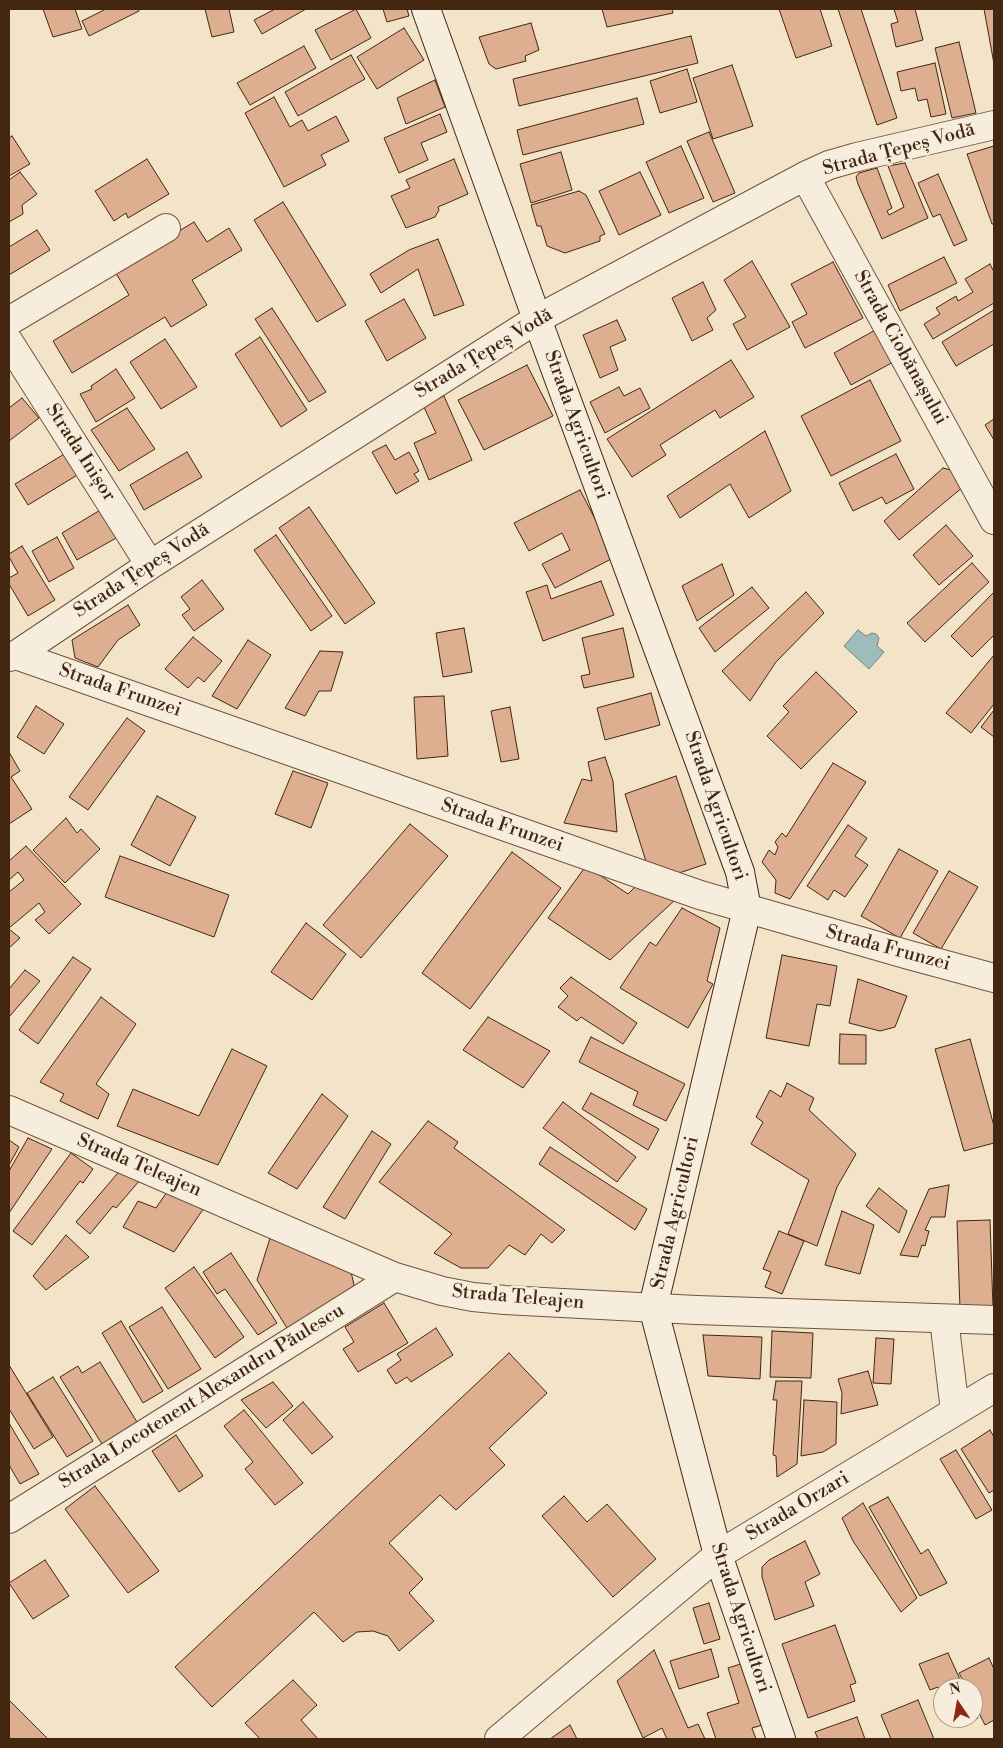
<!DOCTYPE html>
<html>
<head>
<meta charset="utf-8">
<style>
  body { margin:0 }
  #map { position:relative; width:1003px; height:1748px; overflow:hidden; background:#f2e3c9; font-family:"Libre Bodoni",serif }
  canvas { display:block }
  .frame { position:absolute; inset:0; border:10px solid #432710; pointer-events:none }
  .north { position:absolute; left:933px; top:1678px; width:50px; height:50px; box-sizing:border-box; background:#f7eddc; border:1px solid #af9e8a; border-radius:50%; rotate:348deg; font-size:14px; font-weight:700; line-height:20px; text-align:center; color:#432710 }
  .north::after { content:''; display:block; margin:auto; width:18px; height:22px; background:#8f2418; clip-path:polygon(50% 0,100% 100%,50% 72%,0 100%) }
</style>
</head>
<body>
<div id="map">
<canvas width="1003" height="1748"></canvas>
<div class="frame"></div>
<div class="north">N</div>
</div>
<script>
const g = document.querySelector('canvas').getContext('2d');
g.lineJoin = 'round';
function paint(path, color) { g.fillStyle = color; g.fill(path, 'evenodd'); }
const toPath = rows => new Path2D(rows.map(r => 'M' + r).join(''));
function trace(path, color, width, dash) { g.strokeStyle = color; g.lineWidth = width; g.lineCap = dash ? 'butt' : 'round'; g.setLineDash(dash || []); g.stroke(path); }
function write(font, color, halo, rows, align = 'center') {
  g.font = font + ' "Libre Bodoni",serif'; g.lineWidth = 5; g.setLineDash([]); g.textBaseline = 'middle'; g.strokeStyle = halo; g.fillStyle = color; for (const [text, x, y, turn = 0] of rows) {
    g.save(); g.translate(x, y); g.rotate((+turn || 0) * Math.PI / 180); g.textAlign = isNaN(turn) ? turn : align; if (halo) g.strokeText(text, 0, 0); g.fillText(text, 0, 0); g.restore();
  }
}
const water = toPath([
  [858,630,866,636,872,633,876,634,879,638,877,646,884,652,869,669,844,646,858,630]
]);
const building = toPath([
  [43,9,75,9,82,29,53,37,43,9],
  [106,9,139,9,139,11,89,36,82,21,106,9],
  [205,9,229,9,234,32,212,37,205,9],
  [275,9,306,9,262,34,254,20,275,9],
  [356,9,371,38,331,60,315,30,356,9],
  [383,9,407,9,409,16,387,22,383,9],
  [602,9,672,9,673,13,607,27,602,9],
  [779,9,820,9,832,46,796,58,779,9],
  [838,9,861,9,897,118,877,125,838,9],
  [894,9,915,9,923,40,896,47,891,24,898,22,894,9],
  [984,9,994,9,994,64,984,9],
  [531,23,539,50,525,56,526,61,496,69,489,64,479,37,531,23],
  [404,28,424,60,377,89,357,57,404,28],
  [691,36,698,63,519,106,513,79,691,36],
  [959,42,976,113,952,118,935,48,959,42],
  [304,46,316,68,250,105,237,83,304,46],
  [351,55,365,79,298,116,285,92,351,55],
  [935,63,946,114,931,117,927,99,918,101,915,88,901,91,897,72,935,63],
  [732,65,753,126,713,139,693,78,732,65],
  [687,69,697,102,660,113,650,81,687,69],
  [435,80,445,107,406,124,397,98,435,80],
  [274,97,290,127,302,120,308,131,336,116,349,141,321,155,326,165,284,187,245,113,274,97],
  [637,98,644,124,523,155,517,130,637,98],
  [440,114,447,132,421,143,428,160,399,173,384,138,440,114],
  [709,132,735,193,713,202,687,141,709,132],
  [12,136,30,164,9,176,9,138,12,136],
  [681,146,704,198,669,213,646,162,681,146],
  [994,146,994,224,992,224,967,154,994,146],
  [561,152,572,190,531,203,520,164,561,152],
  [147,159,169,194,128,218,126,213,114,221,95,191,147,159],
  [454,159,468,194,438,207,439,210,435,217,406,228,391,196,410,188,406,180,454,159],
  [905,163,928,218,882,239,858,184,856,177,859,173,877,168,892,208,887,211,889,215,904,207,888,166,905,163],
  [20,172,37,194,22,205,23,214,9,222,9,180,20,172],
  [640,172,661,215,619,235,599,191,640,172],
  [938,174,967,240,954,246,940,214,933,217,918,183,938,174],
  [579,191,586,195,605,234,600,236,600,241,565,253,547,246,541,226,537,226,531,205,579,191],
  [283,202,346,305,317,322,254,220,283,202],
  [194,222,207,242,229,228,242,250,192,280,207,305,171,327,165,317,72,373,53,341,129,295,114,270,194,222],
  [37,230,50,250,9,275,9,247,37,230],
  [438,239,464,305,434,316,418,269,381,293,370,274,409,250,438,239],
  [944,257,957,283,900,311,888,285,944,257],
  [752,261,790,327,747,350,733,324,746,317,724,280,752,261],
  [833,262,863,318,805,348,792,322,807,314,791,284,833,262],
  [990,264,994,272,994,303,933,339,924,324,940,314,936,308,956,296,958,301,973,292,965,279,990,264],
  [703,282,716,310,707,318,713,330,692,341,672,298,703,282],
  [404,299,426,338,387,361,365,321,404,299],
  [272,308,326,392,309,402,255,319,272,308],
  [994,310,994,344,956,366,942,342,994,310],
  [617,320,626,340,610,347,618,370,600,378,583,335,617,320],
  [879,328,897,360,851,385,834,353,879,328],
  [260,337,307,410,281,427,235,354,260,337],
  [165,339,197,387,161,409,130,362,165,339],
  [731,360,754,397,720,418,715,410,660,445,666,455,632,477,607,439,731,360],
  [527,365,553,416,484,450,458,400,527,365],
  [116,369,135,398,96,422,80,394,92,389,91,386,116,369],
  [870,380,901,441,831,476,801,416,870,380],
  [619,387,624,396,640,388,650,408,605,433,590,402,619,387],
  [444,396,472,460,429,480,414,443,436,433,423,405,444,396],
  [22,398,39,418,9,441,9,408,22,398],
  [127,408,155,449,119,471,91,430,127,408],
  [994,419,994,440,985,425,994,419],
  [765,431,791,491,749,518,730,484,680,518,667,496,765,431],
  [386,445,395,460,409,452,419,471,414,474,419,481,396,494,372,452,386,445],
  [187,452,202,477,144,510,130,485,187,452],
  [66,453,79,474,28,505,15,484,66,453],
  [896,454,914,489,886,504,882,497,853,511,839,483,896,454],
  [943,468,951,470,963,487,899,540,884,521,943,468],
  [580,490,615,557,555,588,542,564,570,550,562,533,529,551,514,523,580,490],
  [309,507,375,603,345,624,279,528,309,507],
  [102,509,118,537,77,560,62,533,102,509],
  [946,525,973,556,939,585,913,555,946,525],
  [276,535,332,616,311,631,254,550,276,535],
  [57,537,74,568,49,582,32,551,57,537],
  [22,546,55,600,28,616,9,584,9,578,18,573,9,557,9,554,22,546],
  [972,563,989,582,925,642,907,623,972,563],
  [722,564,734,595,697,621,682,586,722,564],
  [202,580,224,609,194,631,182,615,190,609,181,597,202,580],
  [601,581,614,615,543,641,526,592,547,585,551,599,601,581],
  [752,587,769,608,715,652,699,628,752,587],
  [806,592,824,613,776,662,750,701,722,671,806,592],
  [994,592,994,635,972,657,951,636,994,592],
  [128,605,140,625,118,640,98,667,75,658,72,640,128,605],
  [464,628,472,672,443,677,436,633,464,628],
  [623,628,634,677,584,688,581,676,590,674,582,638,623,628],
  [193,637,222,661,204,682,198,677,188,688,165,669,193,637],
  [248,640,271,655,237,709,212,696,248,640],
  [320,651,343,652,331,691,319,691,305,716,285,708,320,651],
  [994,655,994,704,971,733,946,713,994,655],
  [816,672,857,712,801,769,767,736,789,712,783,706,816,672],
  [651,693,660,725,605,740,597,708,651,693],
  [444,696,448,756,417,759,414,697,444,696],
  [36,706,64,724,44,754,17,737,36,706],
  [510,707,519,759,501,762,491,711,510,707],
  [994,710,994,737,981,727,994,710],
  [127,718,145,731,88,810,69,797,127,718],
  [9,752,20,771,11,777,32,809,9,824,9,752],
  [605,757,613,781,617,832,564,823,582,779,592,781,588,762,605,757],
  [833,763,866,782,790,899,775,893,776,880,762,862,769,850,775,855,778,847,775,842,782,833,786,837,833,763],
  [293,771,328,783,311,828,275,814,293,771],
  [676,776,706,864,676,874,648,868,625,794,676,776],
  [157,796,196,817,170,866,131,845,157,796],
  [66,818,77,833,81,829,100,849,65,883,33,850,66,818],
  [410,824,448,856,361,958,323,925,410,824],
  [848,825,867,838,855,856,868,865,845,897,834,890,828,900,807,886,848,825],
  [26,846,81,904,49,934,35,920,45,912,39,903,9,928,9,892,24,880,18,872,9,880,9,861,26,846],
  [899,849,938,871,900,938,861,916,899,849],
  [512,852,561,888,470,1009,422,973,512,852],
  [120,856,229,895,214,937,105,897,120,856],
  [586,866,628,894,638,884,675,900,610,960,548,918,586,866],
  [949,871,978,887,941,949,913,933,949,871],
  [682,908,720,928,707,981,713,984,688,1028,620,988,650,942,656,946,682,908],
  [306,923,346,954,312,1000,271,972,306,923],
  [9,929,20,938,9,948,9,929],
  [782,955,837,966,830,1006,817,1004,809,1046,766,1038,782,955],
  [73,957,91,969,38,1044,19,1030,73,957],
  [25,970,40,981,9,1017,9,989,25,970],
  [571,977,637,1023,623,1044,581,1017,577,1021,558,1007,568,996,560,988,571,977],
  [858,979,907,996,895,1027,880,1031,849,1023,858,979],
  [101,997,136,1024,96,1084,109,1094,98,1119,60,1101,64,1094,40,1082,101,997],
  [488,1017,550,1051,523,1088,463,1050,488,1017],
  [840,1034,866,1035,866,1064,839,1064,840,1034],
  [591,1037,685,1084,666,1121,633,1105,638,1092,579,1062,591,1037],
  [970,1039,994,1126,994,1143,964,1151,935,1049,970,1039],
  [232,1049,267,1066,218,1165,117,1126,133,1089,199,1116,232,1049],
  [787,1083,814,1098,809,1110,856,1154,837,1187,817,1246,788,1234,809,1180,751,1144,763,1122,756,1117,770,1090,781,1097,787,1083],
  [591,1093,659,1129,648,1150,582,1109,591,1093],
  [322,1094,348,1116,297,1189,268,1173,322,1094],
  [563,1102,636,1157,617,1182,543,1128,563,1102],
  [428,1121,458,1142,454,1148,565,1230,552,1243,541,1234,525,1255,509,1245,488,1268,461,1268,434,1253,452,1234,379,1182,428,1121],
  [372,1131,391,1144,345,1219,323,1207,372,1131],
  [28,1138,52,1149,9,1213,9,1171,28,1138],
  [9,1140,19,1147,9,1165,9,1140],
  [550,1147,647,1209,635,1230,539,1164,550,1147],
  [71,1153,93,1169,83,1183,80,1181,32,1245,13,1231,71,1153],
  [123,1167,140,1180,116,1208,113,1206,90,1234,76,1222,123,1167],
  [949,1185,945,1217,931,1217,925,1230,929,1231,925,1246,922,1245,918,1257,900,1255,929,1189,949,1185],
  [879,1188,907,1211,899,1233,866,1206,879,1188],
  [169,1189,206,1205,174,1252,123,1227,138,1201,156,1208,169,1189],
  [842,1211,874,1225,860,1274,825,1265,842,1211],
  [990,1220,993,1308,960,1309,957,1221,990,1220],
  [779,1231,804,1241,782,1294,765,1287,771,1272,763,1269,779,1231],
  [66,1235,89,1257,46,1290,33,1276,66,1235],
  [271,1235,347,1267,352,1276,354,1285,349,1292,287,1328,257,1280,271,1235],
  [231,1253,277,1323,258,1335,225,1289,217,1294,203,1272,231,1253],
  [194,1267,244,1337,215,1358,165,1288,194,1267],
  [384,1303,408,1343,358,1372,343,1349,354,1342,345,1327,384,1303],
  [162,1307,201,1369,168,1389,129,1327,162,1307],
  [121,1321,163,1391,143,1403,102,1333,121,1321],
  [436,1328,453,1355,411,1382,407,1377,396,1384,387,1370,401,1360,397,1354,436,1328],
  [772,1331,813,1333,811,1378,770,1377,772,1331],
  [703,1335,762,1337,760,1379,708,1376,703,1335],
  [876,1338,894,1339,891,1384,873,1383,876,1338],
  [509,1353,547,1393,489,1448,505,1465,456,1510,440,1495,389,1543,423,1579,409,1593,434,1621,399,1651,388,1636,373,1631,357,1632,343,1642,314,1612,212,1707,175,1667,509,1353],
  [100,1362,137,1422,102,1444,60,1377,78,1366,82,1373,100,1362],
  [9,1365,53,1437,34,1449,9,1409,9,1365],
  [868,1371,878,1405,841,1414,842,1393,838,1379,868,1371],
  [53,1377,93,1441,67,1457,27,1393,53,1377],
  [776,1381,802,1381,797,1464,777,1477,776,1456,773,1455,777,1400,773,1400,776,1381],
  [273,1382,293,1406,266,1428,241,1400,273,1382],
  [804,1400,837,1402,836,1444,823,1452,801,1456,804,1400],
  [303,1402,333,1437,312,1454,283,1420,303,1402],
  [244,1410,303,1483,275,1505,245,1469,253,1462,224,1426,244,1410],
  [9,1423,39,1474,20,1484,9,1465,9,1423],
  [990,1430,994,1437,994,1490,989,1493,961,1449,990,1430],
  [176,1435,203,1476,179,1492,152,1451,176,1435],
  [956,1450,992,1510,976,1519,940,1459,956,1450],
  [95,1486,159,1571,128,1593,65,1509,95,1486],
  [564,1496,587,1522,607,1504,656,1559,613,1597,542,1516,564,1496],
  [888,1497,921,1554,928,1549,947,1583,920,1596,869,1507,888,1497],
  [863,1503,917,1598,901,1612,853,1541,842,1518,863,1503],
  [805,1541,820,1574,805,1582,814,1606,775,1620,762,1577,762,1567,769,1560,805,1541],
  [45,1560,69,1596,33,1619,9,1583,45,1560],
  [709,1603,720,1639,704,1644,693,1608,709,1603],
  [835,1625,856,1683,850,1685,855,1701,808,1718,782,1644,835,1625],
  [711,1649,719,1677,679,1689,670,1661,711,1649],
  [654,1650,688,1728,698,1724,705,1739,667,1739,662,1728,643,1738,617,1681,654,1650],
  [948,1653,964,1688,943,1688,943,1698,938,1687,930,1690,919,1664,948,1653],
  [989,1658,994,1669,994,1720,985,1725,973,1701,973,1688,967,1688,959,1673,989,1658],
  [747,1662,766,1724,752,1728,756,1739,716,1739,707,1713,739,1703,728,1668,747,1662],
  [293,1680,317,1705,301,1720,318,1739,260,1739,245,1723,293,1680],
  [9,1700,48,1739,9,1739,9,1700],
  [918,1700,934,1739,891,1739,881,1715,918,1700],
  [973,1707,978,1718,958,1727,953,1718,973,1718,973,1707],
  [857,1717,865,1739,818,1739,815,1732,857,1717],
  [570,1725,577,1739,550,1739,570,1725]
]);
const street = toPath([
  [805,176,994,520],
  [9,321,166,228],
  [9,342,150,565],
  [16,655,700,895,909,955,994,978],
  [9,657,16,655,150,565,537,319,805,176,829,165,857,157,994,125],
  [9,1110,395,1277,442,1291,473,1297,505,1300,696,1310,994,1320],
  [944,1319,955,1411],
  [9,1519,395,1277],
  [499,1739,718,1555,994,1388]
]);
const secondary = toPath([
  [426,9,537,319,740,872,747,909,653,1307,718,1555,781,1739]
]);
const streetNames = [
  ["Strada Țepeș Vodă",899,150,-15],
  ["Strada Ciobănașului",900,348,61],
  ["Strada Țepeș Vodă",484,354,-31],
  ["Strada Agricultori",576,425,70],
  ["Strada Inișor",80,453,57],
  ["Strada Țepeș Vodă",142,571,-33],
  ["Strada Frunzei",120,691,19],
  ["Strada Agricultori",715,806,71],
  ["Strada Frunzei",502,826,19],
  ["Strada Frunzei",888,949,15],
  ["Strada Teleajen",139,1166,23],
  ["Strada Agricultori",676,1213,-77],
  ["Strada Teleajen",518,1298,5],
  ["Strada Locotenent Alexandru Păulescu",202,1397,-32],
  ["Strada Orzari",798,1507,-31],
  ["Strada Agricultori",740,1618,72]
];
paint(water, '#9cbdbb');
trace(water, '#788177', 1);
paint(building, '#ddae8f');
trace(building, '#432710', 1);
trace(street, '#6f563e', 30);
trace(secondary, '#432710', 30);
trace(street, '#f7eddc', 28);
trace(secondary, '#f7eddc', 28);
write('19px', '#432710', '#f7eddc', streetNames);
</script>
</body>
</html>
